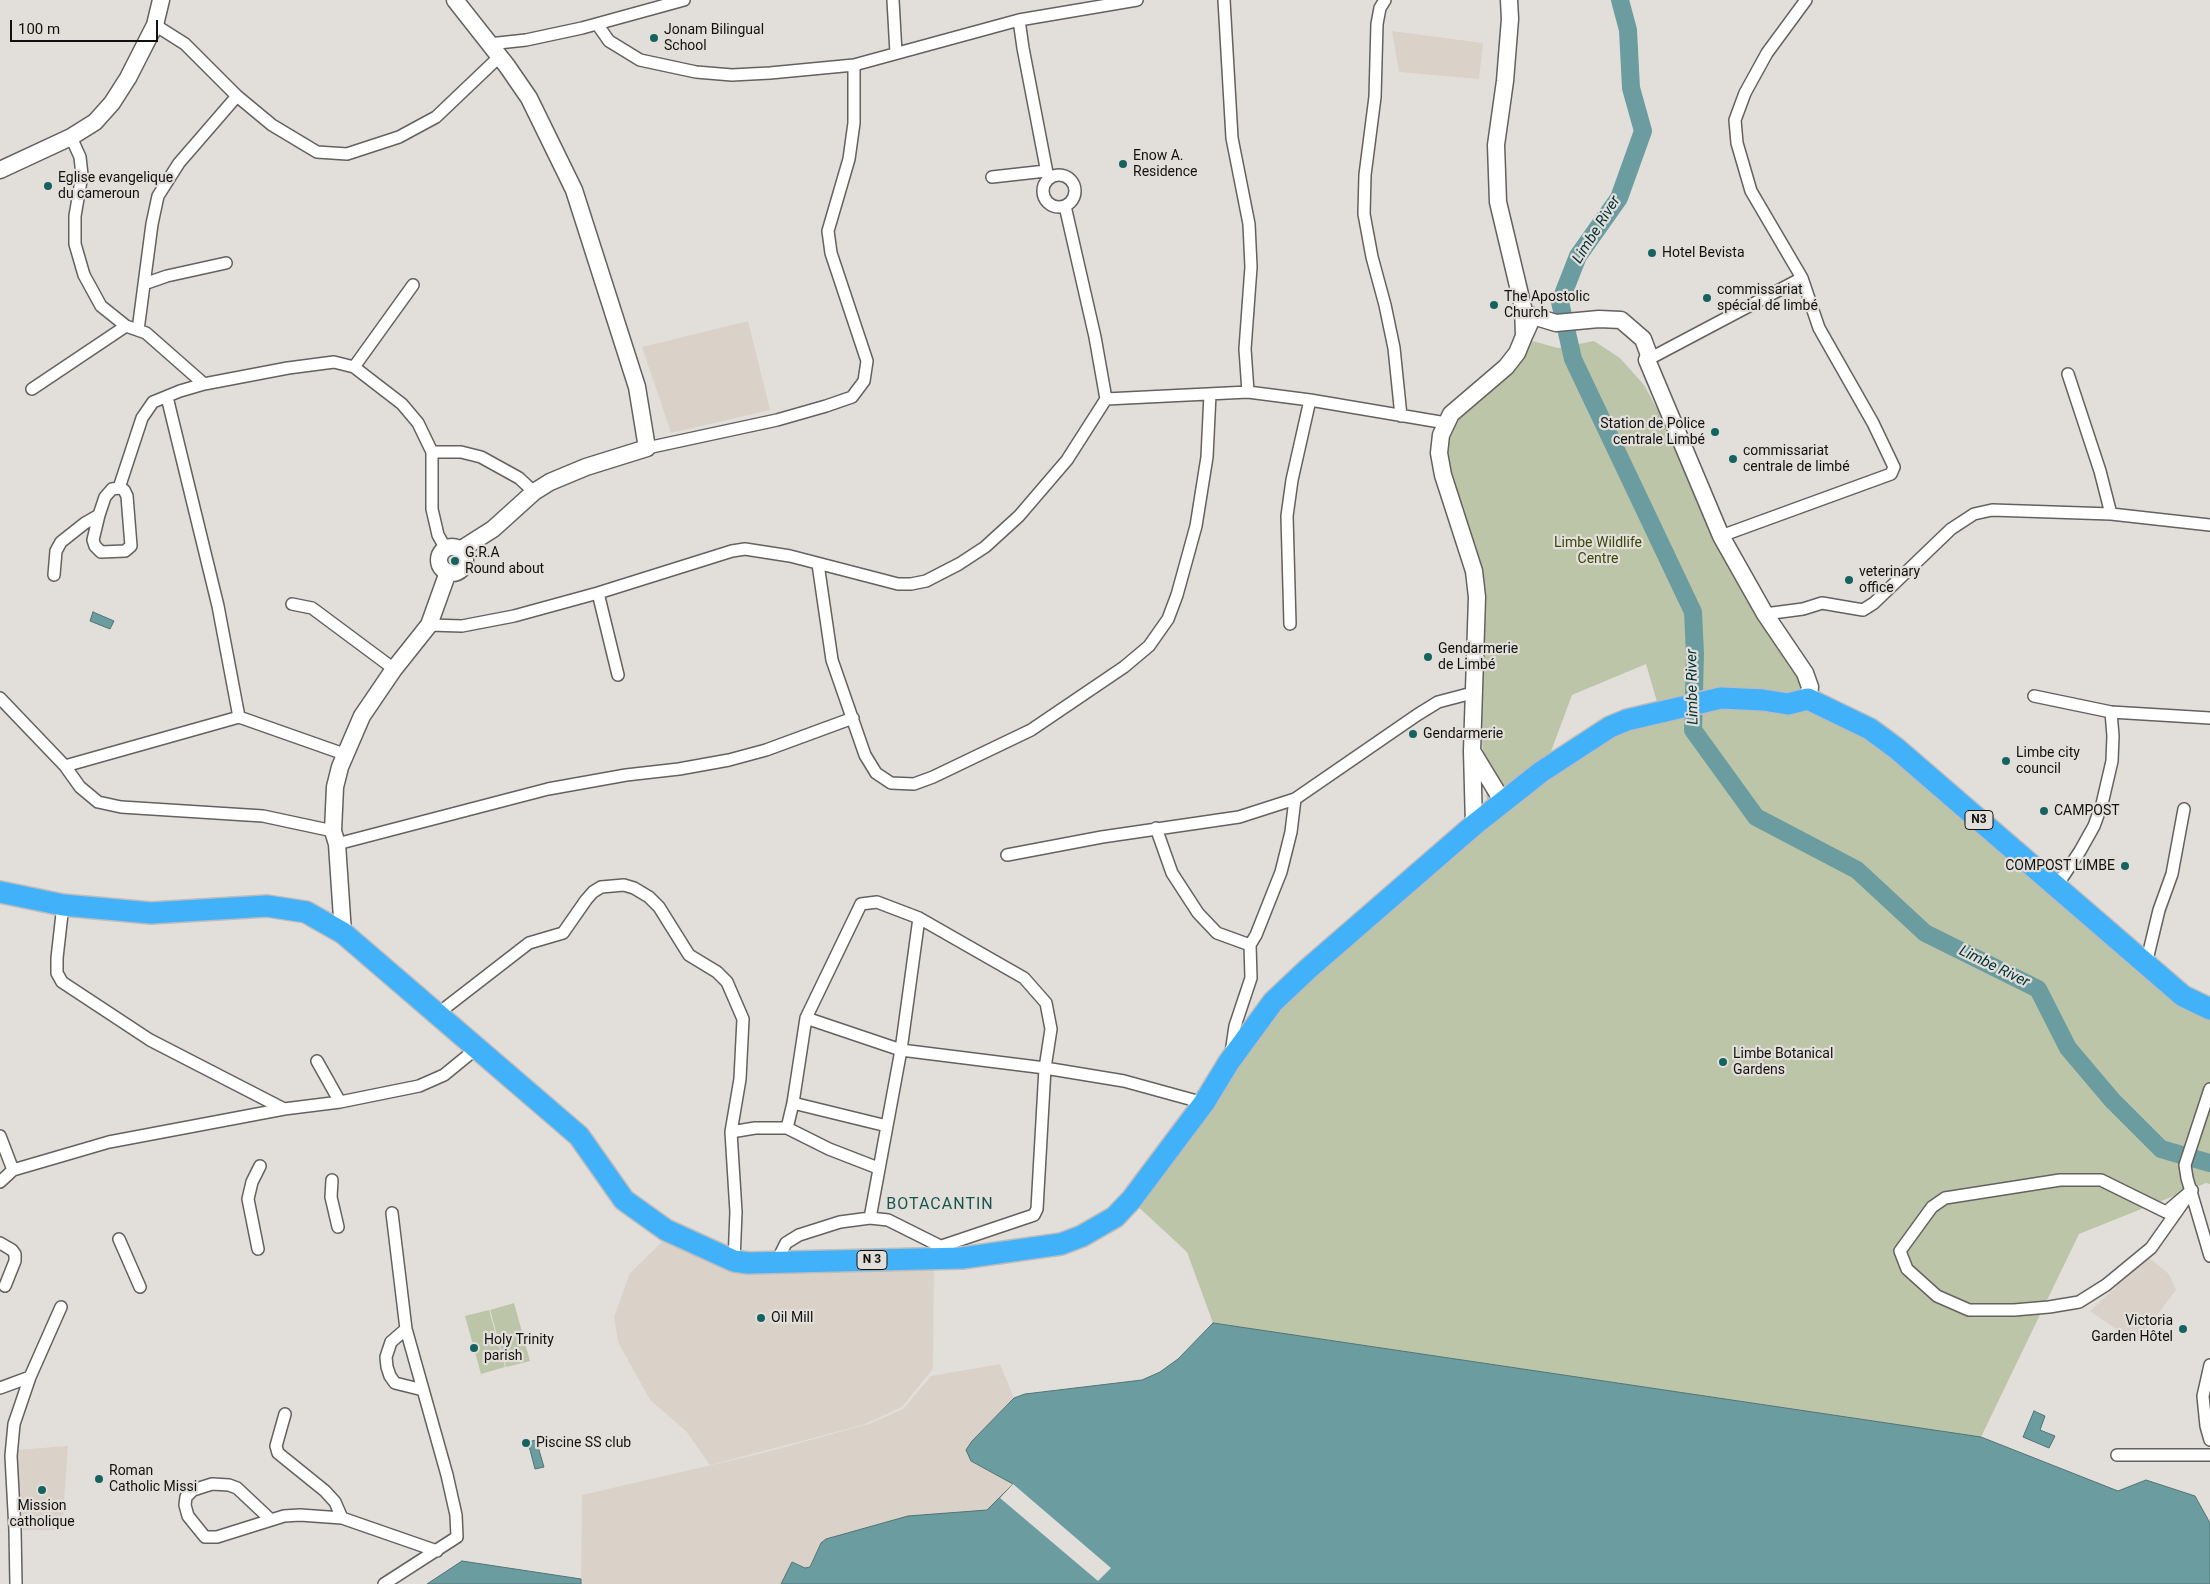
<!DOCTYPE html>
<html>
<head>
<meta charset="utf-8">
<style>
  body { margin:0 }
  #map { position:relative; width:2210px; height:1584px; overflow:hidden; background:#e2dfdb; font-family:Roboto,sans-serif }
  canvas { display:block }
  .scale { position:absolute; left:10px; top:20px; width:148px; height:22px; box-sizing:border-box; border:2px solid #12110f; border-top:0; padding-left:6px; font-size:15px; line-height:18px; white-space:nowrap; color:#12110f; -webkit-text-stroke:4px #e2dfdb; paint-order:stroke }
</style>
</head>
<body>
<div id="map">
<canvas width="2210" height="1584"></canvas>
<div class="scale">100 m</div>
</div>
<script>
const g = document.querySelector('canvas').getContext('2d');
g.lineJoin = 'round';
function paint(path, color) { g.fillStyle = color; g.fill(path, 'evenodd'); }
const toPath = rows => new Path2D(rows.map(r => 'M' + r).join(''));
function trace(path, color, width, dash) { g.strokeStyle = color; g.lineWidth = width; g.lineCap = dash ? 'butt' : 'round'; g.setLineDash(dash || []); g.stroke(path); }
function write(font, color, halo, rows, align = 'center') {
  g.font = font + ' Roboto,sans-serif'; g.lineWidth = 4.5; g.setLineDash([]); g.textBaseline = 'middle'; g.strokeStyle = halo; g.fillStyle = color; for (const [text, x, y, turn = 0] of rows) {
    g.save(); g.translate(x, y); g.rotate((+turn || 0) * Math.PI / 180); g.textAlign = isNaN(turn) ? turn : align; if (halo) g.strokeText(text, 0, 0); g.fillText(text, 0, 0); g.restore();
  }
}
const built = toPath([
  [1392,31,1483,43,1479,79,1399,72],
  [748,321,770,410,671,433,642,347],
  [670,1234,702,1251,934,1265,933,1369,902,1407,863,1425,710,1465,686,1431,650,1400,618,1342,614,1317,630,1273],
  [2148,1257,2169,1274,2176,1290,2136,1343,2090,1311],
  [1000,1364,1014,1398,972,1441,971,1461,1013,1484,1111,1568,990,1508,982,1511,821,1543,810,1567,805,1568,792,1562,781,1584,581,1584,582,1495,763,1453,869,1424,903,1409,931,1376],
  [68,1446,62,1530,23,1530,15,1450]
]);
const green = toPath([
  [1529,340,1558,348,1594,341,1620,358,1644,385,1775,623,1821,692,1818,712,1870,734,2210,1011,2210,1184,2206,1183,2079,1234,1981,1437,1213,1323,1187,1252,1133,1202,1277,1001,1488,813,1478,694,1481,587,1441,454,1447,424],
  [1646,664,1660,712,1543,773,1572,695],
  [514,1303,530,1361,506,1367,490,1310],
  [489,1310,505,1367,481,1374,465,1316]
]);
const water = toPath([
  [93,612,114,621,110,629,90,621,93,612],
  [1213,1323,1981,1437,2118,1491,2146,1480,2195,1496,2210,1523,2210,1584,781,1584,792,1562,805,1568,810,1567,821,1543,826,1539,908,1516,987,1510,1013,1484,971,1461,966,1450,972,1441,1014,1398,1025,1394,1142,1380,1160,1372,1178,1359,1213,1323],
  [2034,1411,2045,1416,2040,1430,2055,1436,2049,1448,2023,1437,2034,1411],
  [536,1440,544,1467,535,1469,528,1442,536,1440],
  [462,1561,581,1579,581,1584,427,1584,462,1561]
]);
const pier = toPath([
  [1013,1484,1111,1568,1098,1581,1000,1498]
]);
const river = toPath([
  [1620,0,1628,30,1631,88,1643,131,1619,198,1578,256,1560,302,1573,359,1693,612,1695,654,1693,730,1756,817,1857,870,1925,933,2038,989,2068,1048,2112,1100,2161,1149,2210,1163]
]);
const street = toPath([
  [893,0,896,53],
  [1224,0,1232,138,1249,224,1251,267,1245,349,1248,392],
  [1385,0,1380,8,1377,24,1375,97,1365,175,1364,214,1372,257,1385,305,1394,348,1401,416],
  [1019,20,1137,0],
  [597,24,609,41,640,60,696,72,732,75,770,73,854,65,1019,20,1023,48,1048,178],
  [155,25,185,44,237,96,272,125,317,152,347,154,399,137,436,117,499,57],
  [489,44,526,40,582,28,684,0],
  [71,137,80,157,82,175,75,216,75,244,84,275,101,306,126,326,146,333,204,384],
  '1043 191a16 16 0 1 1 32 0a16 16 0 1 1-32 0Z',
  [992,177,1046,171],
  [144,284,167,276,226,263],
  [138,330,152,224,158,196,179,163,237,96],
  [1647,360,1802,278,1751,191,1737,143,1735,120,1745,93,1767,53,1806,0],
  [354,367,413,285],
  [2068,374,2100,471,2111,514],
  [32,389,126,326],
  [167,397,218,606,239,717],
  [1106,399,1248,392,1310,400,1446,423],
  [647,448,777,420,826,406,852,397,864,381,867,361,831,253,828,231,849,159,854,123,854,65],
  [432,452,461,452,481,457,519,478,534,492],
  [119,488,142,418,153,402,180,391,204,384,288,368,334,362,354,367,402,404,418,423,432,452,432,509,438,535,446,549],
  [119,488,124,490,127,496,131,546,125,551,101,552,95,546,93,540,99,515,105,497,112,489,119,488],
  [1721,536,1891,474,1894,467,1873,423,1819,328,1802,278],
  [818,564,832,660,865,755,876,773,891,783,914,784,933,777,1031,730,1124,667,1149,646,1168,619,1177,595,1196,526,1207,457,1210,394],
  [54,575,56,551,61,542,85,523,99,515],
  [598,593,618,675],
  [292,604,312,608,394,669],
  [1765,614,1803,609,1822,603,1863,610,1874,603,1951,529,1974,514,1992,510,2111,514,2210,525],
  [1290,624,1287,516,1292,480,1310,400],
  [429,625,462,626,514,616,598,593,732,551,745,549,790,556,898,584,911,584,926,581,959,564,985,547,1019,516,1067,460,1106,399,1095,337,1065,206],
  [2034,696,2111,712,2210,718],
  [0,698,65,766,239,717,344,754],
  [65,766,80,787,98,802,121,807,263,816,333,831],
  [1156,828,1172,873,1198,913,1217,933,1250,945],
  [337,844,548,789,626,775,679,769,729,760,766,750,853,718],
  [1007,855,1102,837,1239,817,1295,799,1417,715,1438,702,1476,692],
  [2056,887,2080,851,2094,826,2102,804,2112,761,2113,736,2111,712],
  [63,905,57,958,57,973,62,982,150,1040,284,1109,340,1102,419,1086,444,1075,477,1048],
  [2146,964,2159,910,2172,874,2184,809],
  [436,1015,529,943,563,933,586,900,593,892,601,887,624,885,634,888,649,897,659,907,689,955,717,972,727,982,743,1019,740,1079,731,1132,736,1212,734,1261],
  [806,1018,901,1050,1045,1068,1124,1081,1204,1103],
  [1231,1053,1235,1026,1251,978,1250,945,1256,935,1281,872,1291,832,1295,799],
  [317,1061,340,1102],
  [2210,1089,2185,1165,2187,1178,2210,1256],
  [793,1103,887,1126],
  [787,1128,829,1149,878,1168],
  [731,1132,755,1128,787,1128,793,1103,806,1018,861,904,877,902,919,918,1024,978,1046,1003,1051,1029,1045,1068,1037,1209,1034,1215,942,1246],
  [0,1136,13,1170,0,1182],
  [13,1170,109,1142,284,1109],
  [332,1180,331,1197,338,1227],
  [2060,1180,2101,1180,2166,1212,2192,1190,2151,1248,2106,1285,2079,1302,2049,1307,2014,1310,1969,1310,1937,1296,1907,1269,1900,1251,1932,1207,1945,1198,2060,1180],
  [870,1218,901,1050,919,918],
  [119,1239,140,1287],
  [0,1243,12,1250,15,1254,15,1261,5,1286],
  [258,1249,248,1199,252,1182,260,1166],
  [776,1263,786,1243,799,1235,840,1222,870,1218,888,1220,948,1250],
  [406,1329,391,1342,386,1357,387,1367,390,1376,395,1383,423,1390],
  [2210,1365,2203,1396,2206,1426,2210,1440],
  [0,1388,30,1377],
  [285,1414,276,1446,278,1453,325,1491,335,1502,342,1518],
  [2117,1455,2210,1455],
  [270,1519,237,1488,229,1485,212,1484,193,1490,186,1497,185,1505,188,1516,205,1537,217,1537,284,1516,300,1515,342,1518,437,1551],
  [16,1584,15,1530,11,1456,14,1424,30,1377,61,1307],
  [384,1584,457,1537,456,1515,447,1475,406,1329,392,1213]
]);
const secondary = toPath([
  [455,0,507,66,529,98,574,190,637,387,647,448,586,467,550,482,534,492,493,529,460,550],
  [0,170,71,137,95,122,112,103,128,78,155,25,161,0],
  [1525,334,1533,316,1556,323,1599,319,1621,320,1643,339,1649,355,1647,360,1721,536,1765,614,1805,673,1810,687,1808,699],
  '439 560a13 13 0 1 1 26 0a13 13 0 1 1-26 0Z',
  [1472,751,1503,802],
  [1474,825,1472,751,1477,597,1474,571,1443,475,1439,453,1441,435,1451,414,1506,367,1517,353,1524,336,1523,307,1498,202,1496,145,1505,81,1510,19,1509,0],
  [343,933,337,844,333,831,335,787,340,767,362,716,394,669,429,625,448,572]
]);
const highway = toPath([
  [0,892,63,905,151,913,267,906,306,912,343,933,579,1136,624,1200,666,1230,734,1261,748,1263,962,1258,1061,1244,1082,1236,1115,1217,1132,1199,1204,1103,1229,1062,1273,1002,1308,969,1474,825,1541,772,1610,727,1627,720,1721,698,1763,700,1788,704,1808,699,1870,729,1897,749,2183,996,2210,1009]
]);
const markers = [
  [654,38,5,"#15635f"],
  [1123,164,5,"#15635f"],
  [48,186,5,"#15635f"],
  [1652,253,5,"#15635f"],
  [1707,298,5,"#15635f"],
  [1494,305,5,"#15635f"],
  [1715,432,5,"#15635f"],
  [1733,459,5,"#15635f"],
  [455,561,5,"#15635f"],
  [1849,580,5,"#15635f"],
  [1428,657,5,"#15635f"],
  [1413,734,5,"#15635f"],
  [2006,761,5,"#15635f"],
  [2044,811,5,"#15635f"],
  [2125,866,5,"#15635f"],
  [1723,1062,5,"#15635f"],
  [761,1318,5,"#15635f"],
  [2183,1329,5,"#15635f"],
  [474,1348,5,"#15635f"],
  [526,1443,5,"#15635f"],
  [99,1479,5,"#15635f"],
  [42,1490,5,"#15635f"]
];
const shields = [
  [1979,820,28],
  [872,1260,30]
];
const shieldNames = [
  ["N3",1979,820],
  ["N 3",872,1260]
];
const poiNames = [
  ["Jonam Bilingual",664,30],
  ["School",664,46],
  ["Enow A.",1133,156],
  ["Residence",1133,172],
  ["Eglise evangelique",58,178],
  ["du cameroun",58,194],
  ["Hotel Bevista",1662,253],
  ["commissariat",1717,290],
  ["spécial de limbé",1717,306],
  ["The Apostolic",1504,297],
  ["Church",1504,313],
  ["Station de Police",1705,424,"right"],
  ["centrale Limbé",1705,440,"right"],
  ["commissariat",1743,451],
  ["centrale de limbé",1743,467],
  ["G.R.A",465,553],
  ["Round about",465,569],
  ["veterinary",1859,572],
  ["office",1859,588],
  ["Gendarmerie",1438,649],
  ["de Limbé",1438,665],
  ["Gendarmerie",1423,734],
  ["Limbe city",2016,753],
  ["council",2016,769],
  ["CAMPOST",2054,811],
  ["COMPOST LIMBE",2115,866,"right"],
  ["Limbe Botanical",1733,1054],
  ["Gardens",1733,1070],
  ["Oil Mill",771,1318],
  ["Victoria",2173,1321,"right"],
  ["Garden Hôtel",2173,1337,"right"],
  ["Holy Trinity",484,1340],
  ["parish",484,1356],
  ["Piscine SS club",536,1443],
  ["Roman",109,1471],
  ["Catholic Missi",109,1487],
  ["Mission",42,1506,"center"],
  ["catholique",42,1522,"center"]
];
const parkNames = [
  ["Limbe Wildlife",1598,543],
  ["Centre",1598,559]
];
const waterNames = [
  ["Limbe River",1597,230,-58],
  ["Limbe River",1693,687,-91],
  ["Limbe River",1994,967,26]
];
const quarterNames = [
  ["BOTACANTIN",940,1205]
];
paint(built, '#dad2c8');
paint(green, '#bdc5a8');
paint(water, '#6b9da0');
trace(water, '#507374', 1);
paint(pier, '#e2dfdb');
trace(river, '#6b9da0', 18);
trace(street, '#64615e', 14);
trace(secondary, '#64615e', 19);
trace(highway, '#bdbcbc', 24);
trace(street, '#fff', 11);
trace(secondary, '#fff', 16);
trace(highway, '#41b1fa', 21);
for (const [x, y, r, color] of markers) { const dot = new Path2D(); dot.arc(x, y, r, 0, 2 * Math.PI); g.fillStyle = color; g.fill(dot); trace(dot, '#e2dfdb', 2); }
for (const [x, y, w] of shields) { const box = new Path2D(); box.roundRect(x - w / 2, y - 9.5, w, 19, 4); g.fillStyle = '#e2dfdb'; g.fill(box); trace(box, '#12110f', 1); }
write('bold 12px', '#12110f', null, shieldNames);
write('14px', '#12110f', '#e2dfdb', poiNames, 'left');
write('14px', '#3b4708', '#e2dfdb', parkNames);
write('italic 15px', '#003033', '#e2dfdb', waterNames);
g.letterSpacing = '1px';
write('16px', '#195451', '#e2dfdb', quarterNames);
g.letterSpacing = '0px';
</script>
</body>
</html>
